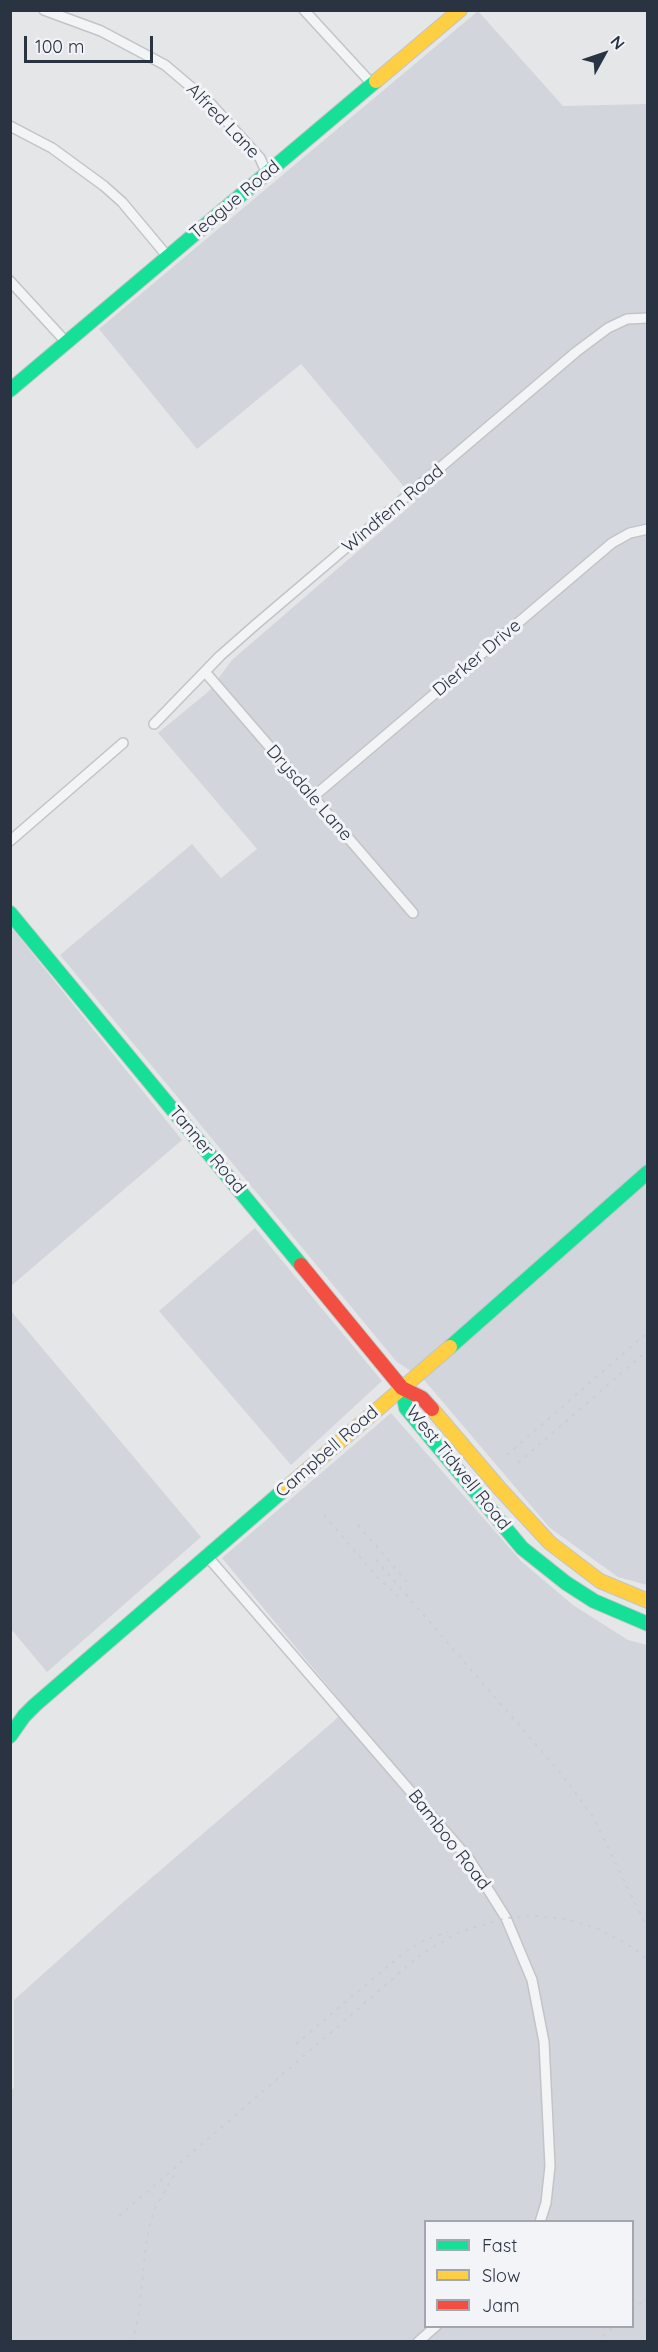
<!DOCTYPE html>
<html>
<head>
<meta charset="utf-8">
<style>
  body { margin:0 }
  #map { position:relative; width:658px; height:2352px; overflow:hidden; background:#e4e6e8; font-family:Quicksand,sans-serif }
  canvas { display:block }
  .frame { position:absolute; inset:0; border:12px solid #2a3342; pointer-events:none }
  .legend { position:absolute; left:424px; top:2220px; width:210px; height:108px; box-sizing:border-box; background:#f2f4f8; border:2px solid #a2a7af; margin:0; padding:8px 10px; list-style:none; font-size:18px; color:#2a3342 }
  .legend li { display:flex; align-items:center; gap:12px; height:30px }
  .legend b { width:30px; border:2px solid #a2a7af }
  .north { position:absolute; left:574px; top:24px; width:60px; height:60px; -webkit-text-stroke:4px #f2f4f8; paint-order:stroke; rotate:50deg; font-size:16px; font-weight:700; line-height:24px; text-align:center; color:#2a3342 }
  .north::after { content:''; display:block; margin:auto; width:21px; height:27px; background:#2a3342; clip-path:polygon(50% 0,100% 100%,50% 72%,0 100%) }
  .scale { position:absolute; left:24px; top:36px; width:129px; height:27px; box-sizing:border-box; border:3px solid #2a3342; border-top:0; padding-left:8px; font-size:18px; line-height:21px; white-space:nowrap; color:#2a3342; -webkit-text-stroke:4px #f2f4f8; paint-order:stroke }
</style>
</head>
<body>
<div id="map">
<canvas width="658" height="2352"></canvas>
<div class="frame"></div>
<ul class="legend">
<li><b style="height:8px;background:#16e098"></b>Fast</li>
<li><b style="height:8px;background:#ffcf43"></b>Slow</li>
<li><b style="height:8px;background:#f24e42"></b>Jam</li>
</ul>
<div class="north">N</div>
<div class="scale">100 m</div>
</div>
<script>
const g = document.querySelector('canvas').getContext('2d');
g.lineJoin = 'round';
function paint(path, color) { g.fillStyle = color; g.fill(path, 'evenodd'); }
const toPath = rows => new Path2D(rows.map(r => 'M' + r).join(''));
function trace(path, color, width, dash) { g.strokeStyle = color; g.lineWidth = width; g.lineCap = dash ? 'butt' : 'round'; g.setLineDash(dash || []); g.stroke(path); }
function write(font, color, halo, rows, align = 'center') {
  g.font = font + ' Quicksand,sans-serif'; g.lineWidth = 6; g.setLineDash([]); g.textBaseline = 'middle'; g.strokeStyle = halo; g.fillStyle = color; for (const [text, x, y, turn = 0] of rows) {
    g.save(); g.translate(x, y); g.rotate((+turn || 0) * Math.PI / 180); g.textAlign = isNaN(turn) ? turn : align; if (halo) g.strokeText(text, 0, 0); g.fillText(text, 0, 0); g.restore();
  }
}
const built = toPath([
  [478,11,563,106,647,104,647,1585,618,1577,550,1528,425,1381,396,1361,60,955,192,844,221,878,257,849,158,733,209,691,232,660,416,501,301,364,197,449,99,329],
  [11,927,182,1140,11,1286,10,1286],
  [255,1228,382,1381,291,1465,159,1311],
  [11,1311,201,1537,47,1672,11,1629],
  [391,1413,522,1562,573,1605,628,1640,647,1645,647,2341,11,2341,10,2091,14,2088,14,2000,120,1905,334,1721,346,1708,222,1558],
  [426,2222,632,2222,632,2326,426,2326]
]);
const street = toPath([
  [44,10,101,31,165,65,211,104,260,158,267,174],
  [304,10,373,85],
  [10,126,52,148,104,186,122,202,168,257],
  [10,281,67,343],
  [206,673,413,913],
  [154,724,220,656,254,626,576,352,608,328,627,319,648,318],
  [313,797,612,543,630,533,648,529],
  [10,841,123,743],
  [207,1556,469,1859,506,1918,532,1980,544,2042,550,2166,546,2203,540,2222],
  [418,2342,436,2326]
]);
const fast = toPath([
  [10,390,376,81],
  [10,913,301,1265],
  [450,1347,648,1172],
  [402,1388,406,1408,522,1548,566,1583,594,1601,648,1624],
  [10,1736,24,1716,35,1705,286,1488]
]);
const slow = toPath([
  [376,81,460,10],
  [432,1409,500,1489,550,1543,600,1581,648,1601],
  [286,1488,450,1347]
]);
const jam = toPath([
  [301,1265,402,1388,422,1398,432,1409]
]);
const rail = toPath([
  [507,1455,648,1332],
  [518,1463,648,1350],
  [324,1515,377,1577,398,1596],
  [358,1525,409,1584],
  [376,1560,563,1776,593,1817,648,1929],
  [296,2044,406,1951,425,1940,448,1932],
  [119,2216,419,1956,459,1932,506,1918,535,1916,567,1919,599,1929,632,1947,648,1960],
  [632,2310,648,2297],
  [133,2342,139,2311,147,2237,154,2210,174,2175],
  [596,2342,614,2326]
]);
const streetNames = [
  ["Alfred Lane",223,121,46],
  ["Teague Road",235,200,-40],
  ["Windfern Road",393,509,-40],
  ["Dierker Drive",477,658,-40],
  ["Drysdale Lane",309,793,49],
  ["Tanner Road",207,1150,50],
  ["Campbell Road",327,1452,-41],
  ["West Tidwell Road",458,1468,51],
  ["Bamboo Road",449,1840,52]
];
paint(built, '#d2d5db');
trace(street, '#c2c4c6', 12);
trace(fast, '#c2c4c6', 16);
trace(slow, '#c2c4c6', 16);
trace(jam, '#c2c4c6', 16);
trace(street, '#f3f4f6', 9);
trace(fast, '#16e098', 14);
trace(slow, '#ffcf43', 14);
trace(jam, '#f24e42', 14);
trace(rail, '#ccced1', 2, [3, 6]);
write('18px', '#2a3342', '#f2f4f8', streetNames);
</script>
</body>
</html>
